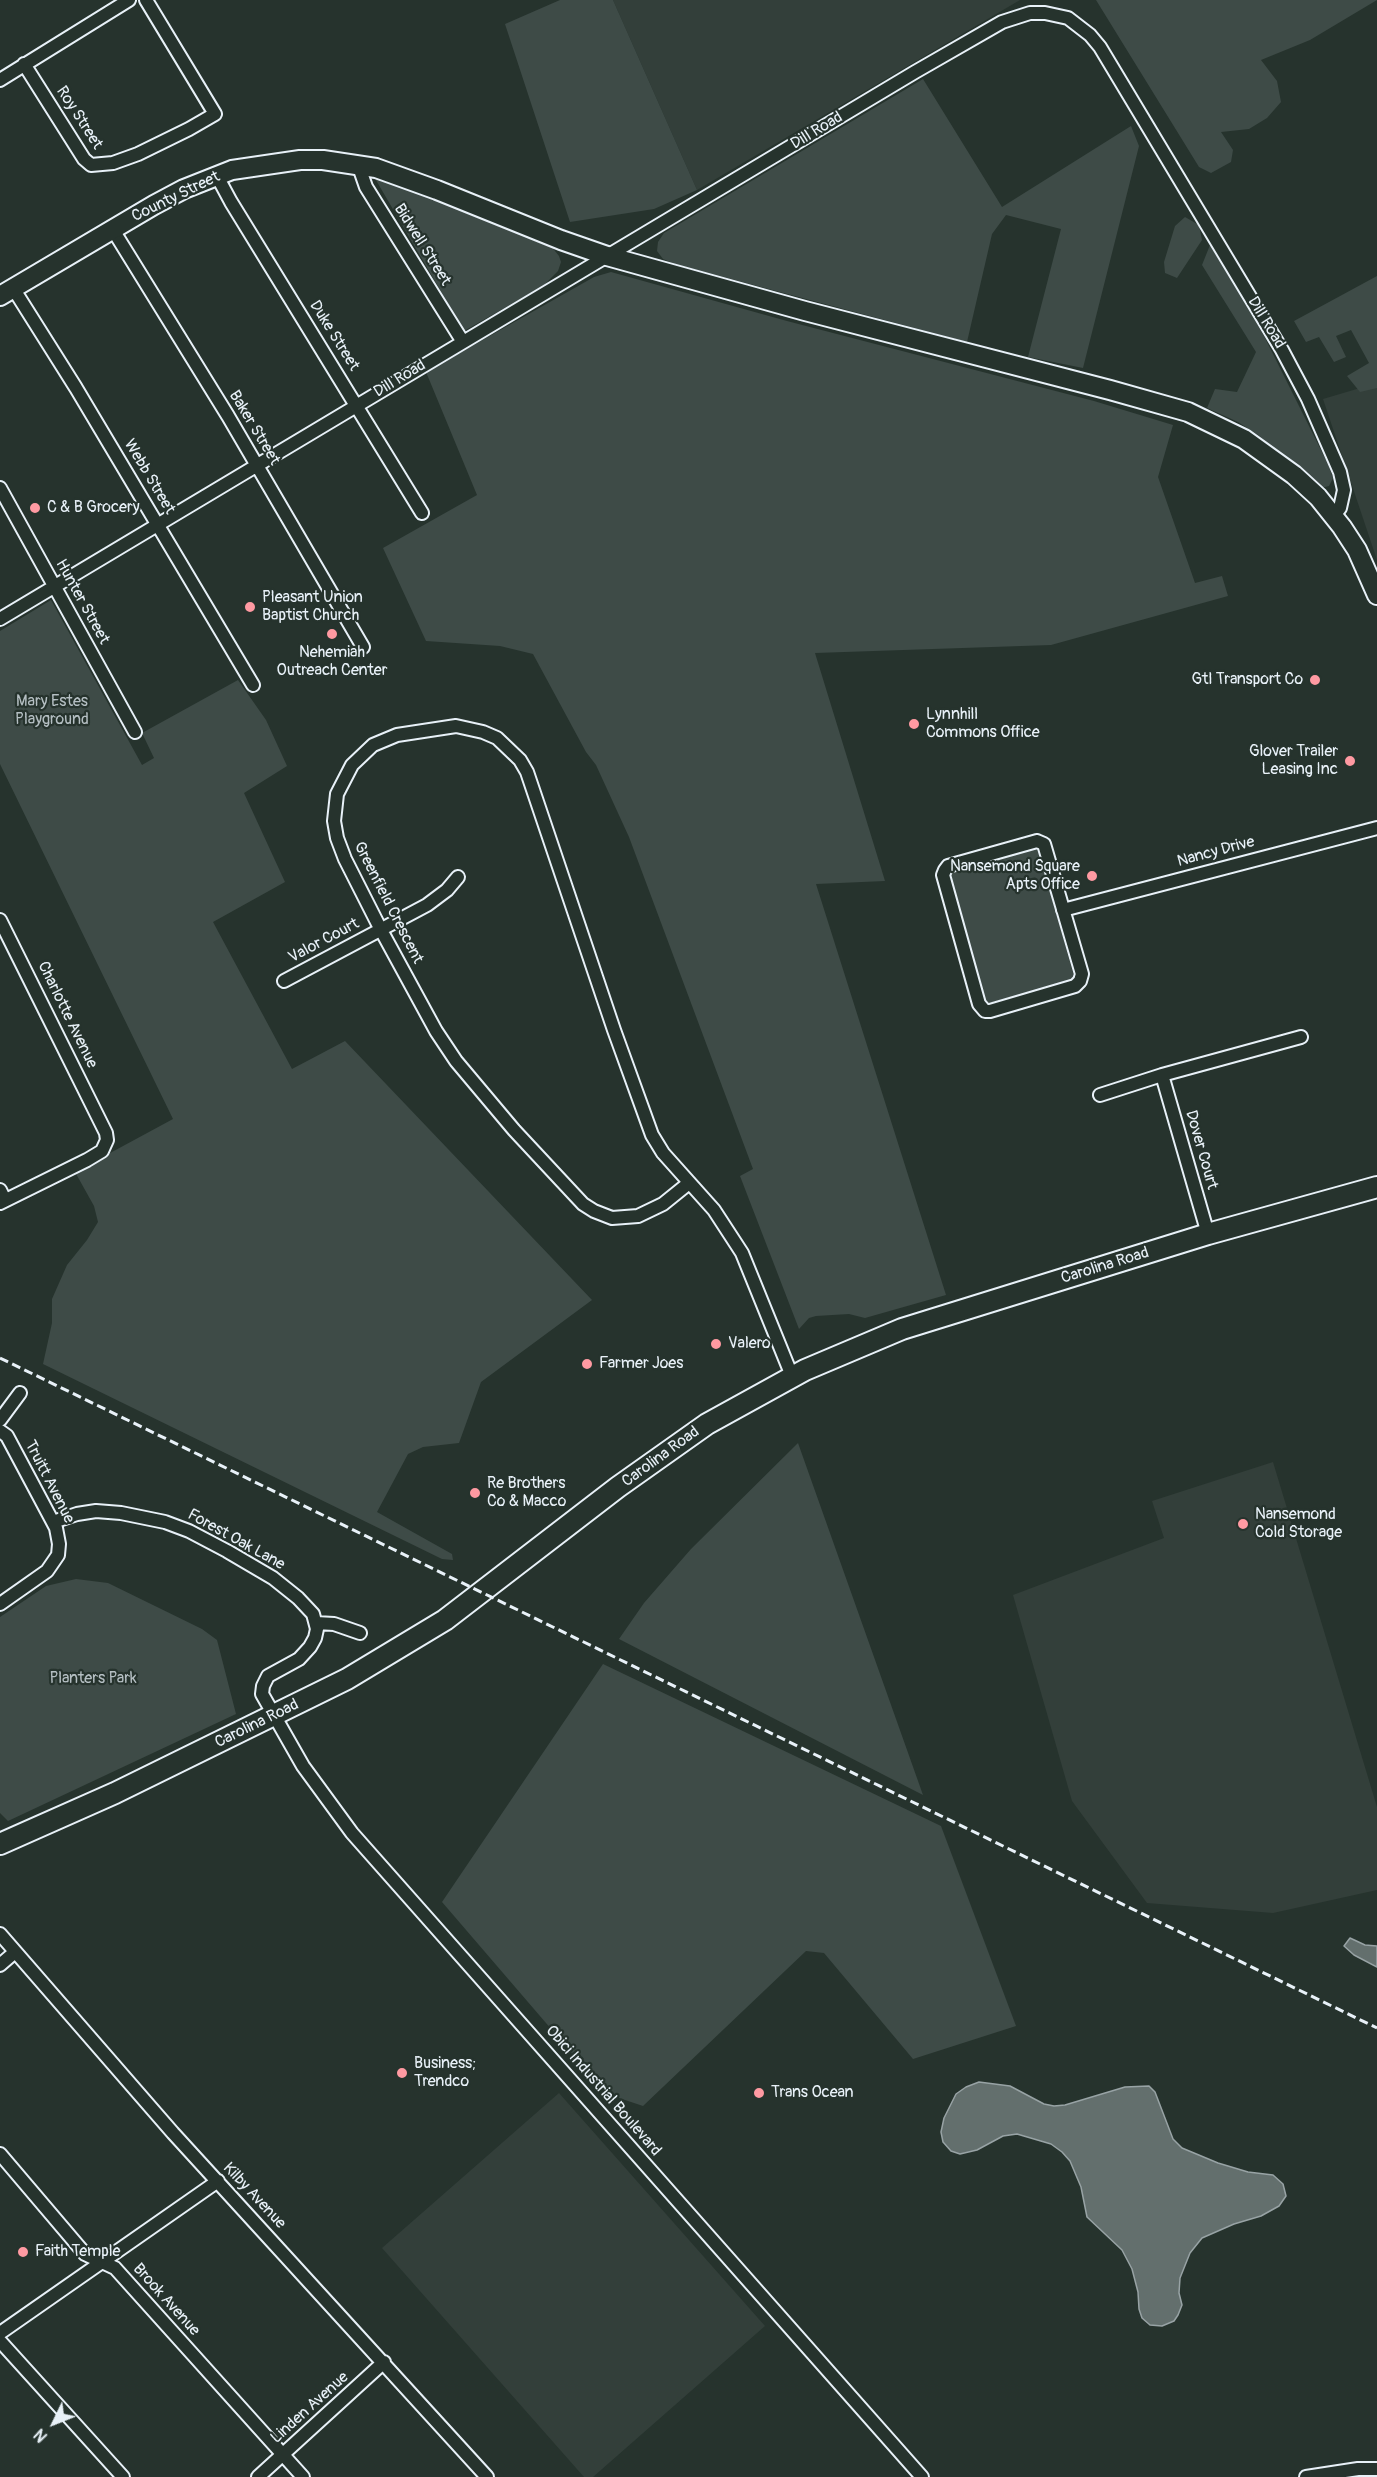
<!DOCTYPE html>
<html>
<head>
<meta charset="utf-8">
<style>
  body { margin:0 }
  #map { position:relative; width:1377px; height:2477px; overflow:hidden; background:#26332d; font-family:Pangolin,sans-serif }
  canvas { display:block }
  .north { position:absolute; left:24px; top:2393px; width:60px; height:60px; -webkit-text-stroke:4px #26332d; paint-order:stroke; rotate:227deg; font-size:16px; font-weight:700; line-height:24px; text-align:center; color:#e8f1f8 }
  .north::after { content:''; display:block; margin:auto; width:21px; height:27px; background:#e8f1f8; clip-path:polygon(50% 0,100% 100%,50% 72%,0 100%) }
</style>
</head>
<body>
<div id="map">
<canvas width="1377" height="2477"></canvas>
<div class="north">N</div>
</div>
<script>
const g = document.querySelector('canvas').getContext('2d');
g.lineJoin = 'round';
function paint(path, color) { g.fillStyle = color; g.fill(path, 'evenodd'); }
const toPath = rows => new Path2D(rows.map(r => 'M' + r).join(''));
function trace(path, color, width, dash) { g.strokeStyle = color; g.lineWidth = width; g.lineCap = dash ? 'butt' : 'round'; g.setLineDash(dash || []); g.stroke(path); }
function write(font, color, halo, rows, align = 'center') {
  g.font = font + ' Pangolin,sans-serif'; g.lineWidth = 4.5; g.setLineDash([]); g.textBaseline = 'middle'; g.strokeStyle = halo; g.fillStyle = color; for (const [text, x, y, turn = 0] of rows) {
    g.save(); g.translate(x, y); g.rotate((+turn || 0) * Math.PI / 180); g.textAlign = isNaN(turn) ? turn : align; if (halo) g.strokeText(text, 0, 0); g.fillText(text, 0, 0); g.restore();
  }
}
const built = toPath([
  [613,0,1020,0,697,190],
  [1377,383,1377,560,1323,399],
  [1273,1462,1377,1807,1377,1890,1273,1913,1147,1903,1072,1801,1013,1595,1164,1538,1152,1501],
  [559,2093,765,2326,593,2477,584,2477,382,2248]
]);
const green = toPath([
  [560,0,613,0,697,190,654,209,570,222,505,24],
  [1096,0,1377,0,1310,40,1261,60,1277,81,1281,102,1267,118,1249,129,1221,132,1233,150,1231,162,1211,173,1199,167],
  [923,79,1002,207,1131,126,1139,146,1083,368,1028,357,1061,229,1006,215,992,234,967,342,675,264,663,259,657,251,658,242,664,233],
  [373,175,551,246,559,256,561,262,558,271,543,286,464,331],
  [1185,217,1199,225,1202,240,1177,278,1165,273,1164,262,1175,226],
  [1210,245,1264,336,1328,464,1333,478,1329,486,1321,488,1258,435,1238,422,1207,408,1215,389,1237,392,1256,352,1202,265],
  [611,272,787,321,1094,401,1173,425,1158,477,1195,583,1222,576,1228,596,1051,645,815,653,885,881,816,884,946,1295,865,1318,849,1314,816,1316,809,1318,799,1329,740,1176,753,1169,629,837,596,765,586,752,533,654,500,646,426,641,383,548,477,495,426,372,594,277],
  [1377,276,1377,388,1360,392,1347,376,1369,363,1351,330,1336,336,1346,357,1334,362,1319,337,1306,342,1294,321],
  [51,600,142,765,154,758,142,733,238,680,266,720,287,766,244,793,285,882,213,922,292,1069,345,1041,592,1300,481,1382,459,1443,423,1447,408,1454,377,1512,452,1554,453,1560,442,1559,43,1364,52,1323,52,1299,67,1265,87,1240,98,1222,94,1206,75,1172,173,1119,0,764,0,631],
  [1038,848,1075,980,985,1004,948,872],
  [798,1443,923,1795,619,1639,644,1603,691,1549],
  [76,1579,108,1583,202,1629,217,1640,236,1714,8,1821,0,1813,0,1617,46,1586],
  [603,1664,941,1826,1016,2026,913,2059,824,1953,806,1951,643,2106,607,2094,442,1902]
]);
const water = toPath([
  [1350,1938,1365,1945,1377,1946,1377,1967,1354,1955,1344,1946,1350,1938],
  [979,2082,1010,2086,1044,2104,1054,2106,1065,2105,1125,2087,1149,2086,1155,2092,1173,2139,1182,2148,1218,2163,1248,2172,1273,2175,1283,2184,1286,2196,1279,2206,1261,2216,1234,2224,1202,2238,1190,2253,1180,2278,1179,2293,1182,2305,1178,2315,1174,2321,1162,2326,1150,2325,1142,2318,1139,2309,1138,2292,1132,2269,1122,2250,1087,2217,1081,2187,1070,2161,1062,2152,1051,2144,1017,2134,1003,2136,977,2150,960,2154,951,2151,943,2142,941,2132,944,2118,956,2094,966,2087,979,2082]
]);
const street = toPath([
  [24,64,84,159,91,165,113,163,138,154,189,129,215,114,146,0],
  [0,80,129,0],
  [358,164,366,187,463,342],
  [217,176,231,202,422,513],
  [113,230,228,416,363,647],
  [13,288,76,388,253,685],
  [0,488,135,732],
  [0,619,915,72,1002,22,1030,13,1045,13,1068,18,1090,35,1100,47,1282,350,1308,399,1340,472,1344,490,1340,508,1334,516],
  [1037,841,1044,844,1082,974,1080,981,1075,986,990,1011,985,1011,979,1004,943,875,945,870,948,866,1037,841],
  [1063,910,1377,828],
  [0,920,106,1133,107,1140,102,1151,87,1160,0,1203],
  [284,981,427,905,447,890,458,877],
  [1162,1075,1208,1234],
  [1100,1095,1162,1075,1301,1037],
  [689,1183,663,1204,638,1216,612,1218,594,1211,583,1204,514,1130,456,1061,436,1031,381,930,345,859,337,838,334,821,337,794,352,765,373,745,397,735,456,726,483,732,497,738,520,760,527,772,614,1030,652,1135,663,1153,714,1210,742,1253,792,1376],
  [0,1190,5,1200],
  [0,1420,20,1393],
  [0,1431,7,1436,56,1528,59,1544,58,1555,47,1571,0,1604],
  [53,1522,77,1514,96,1511,121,1513,165,1522,189,1531,227,1551,273,1578,298,1598,313,1614,317,1629,315,1638,310,1647,299,1659,268,1676,263,1686,262,1694,303,1766,352,1833,922,2477],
  [316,1623,334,1624,360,1633],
  [0,1934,173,2133,487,2477],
  [0,1965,15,1952],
  [0,2154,85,2254,115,2268,303,2477],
  [0,2333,218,2181],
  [0,2341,123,2477],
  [258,2477,384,2362],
  [1306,2477,1358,2469,1377,2469]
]);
const secondary = toPath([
  [0,296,154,205,184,189,232,170,300,160,323,160,376,168,437,190,561,240,607,256,805,311,1110,390,1188,412,1244,439,1294,475,1318,497,1342,527,1357,550,1377,595]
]);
const primary = toPath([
  [0,1844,115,1793,347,1679,445,1620,618,1487,707,1424,805,1370,902,1329,1208,1234,1377,1187]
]);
const rail = toPath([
  [0,1358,1377,2028]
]);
const markers = [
  [35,508,6,"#ff9aa2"],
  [250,607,6,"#ff9aa2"],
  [332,634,6,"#ff9aa2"],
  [1315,680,6,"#ff9aa2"],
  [914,724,6,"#ff9aa2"],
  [1350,761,6,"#ff9aa2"],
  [1092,876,6,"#ff9aa2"],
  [716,1344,6,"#ff9aa2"],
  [587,1364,6,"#ff9aa2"],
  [475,1493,6,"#ff9aa2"],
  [1243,1524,6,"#ff9aa2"],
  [402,2073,6,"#ff9aa2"],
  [759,2093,6,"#ff9aa2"],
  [23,2252,6,"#ff9aa2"]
];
const streetNames = [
  ["Roy Street",79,118,57],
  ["Dill Road",817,131,-31],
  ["County Street",176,197,-26],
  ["Bidwell Street",422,245,58],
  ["Dill Road",1266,323,59],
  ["Duke Street",334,336,58],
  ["Dill Road",400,379,-31],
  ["Baker Street",254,428,59],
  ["Webb Street",149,477,59],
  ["Hunter Street",82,602,61],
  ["Nancy Drive",1216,852,-15],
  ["Greenfield Crescent",388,903,63],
  ["Valor Court",324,941,-28],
  ["Charlotte Avenue",67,1015,64],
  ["Dover Court",1201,1150,74],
  ["Carolina Road",1105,1266,-17],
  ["Carolina Road",661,1457,-36],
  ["Truitt Avenue",49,1482,63],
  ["Forest Oak Lane",236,1540,29],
  ["Carolina Road",257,1724,-26],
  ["Obici Industrial Boulevard",603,2091,49],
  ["Kilby Avenue",254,2196,47],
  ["Brook Avenue",166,2300,48],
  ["Linden Avenue",310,2408,-42]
];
const poiNames = [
  ["C & B Grocery",47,508],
  ["Pleasant Union",262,598],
  ["Baptist Church",262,616],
  ["Nehemiah",332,653,"center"],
  ["Outreach Center",332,671,"center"],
  ["Gtl Transport Co",1303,680,"right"],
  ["Lynnhill",926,715],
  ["Commons Office",926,733],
  ["Glover Trailer",1338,752,"right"],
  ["Leasing Inc",1338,770,"right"],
  ["Nansemond Square",1080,867,"right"],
  ["Apts Office",1080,885,"right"],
  ["Valero",728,1344],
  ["Farmer Joes",599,1364],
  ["Re Brothers",487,1484],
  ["Co & Macco",487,1502],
  ["Nansemond",1255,1515],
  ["Cold Storage",1255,1533],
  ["Business;",414,2064],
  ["Trendco",414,2082],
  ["Trans Ocean",771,2093],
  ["Faith Temple",35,2252]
];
const parkNames = [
  ["Mary Estes",52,702],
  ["Playground",52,720],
  ["Planters Park",93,1679]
];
paint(built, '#333f3a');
paint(green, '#3e4b47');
paint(water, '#636f6d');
trace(water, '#98a3a5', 1.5);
trace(street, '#e8f1f8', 16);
trace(secondary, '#e8f1f8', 22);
trace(primary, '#e8f1f8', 24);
trace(street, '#26332d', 12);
trace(secondary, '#26332d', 18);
trace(primary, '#26332d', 20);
trace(rail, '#e8f1f8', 3, [9, 4.5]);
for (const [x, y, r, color] of markers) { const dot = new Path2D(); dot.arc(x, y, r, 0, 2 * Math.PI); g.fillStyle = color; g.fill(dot); trace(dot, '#26332d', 2); }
write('16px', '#e8f1f8', '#26332d', streetNames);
write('16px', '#e8f1f8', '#26332d', poiNames, 'left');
write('16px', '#b5bfc3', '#26332d', parkNames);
</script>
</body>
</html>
